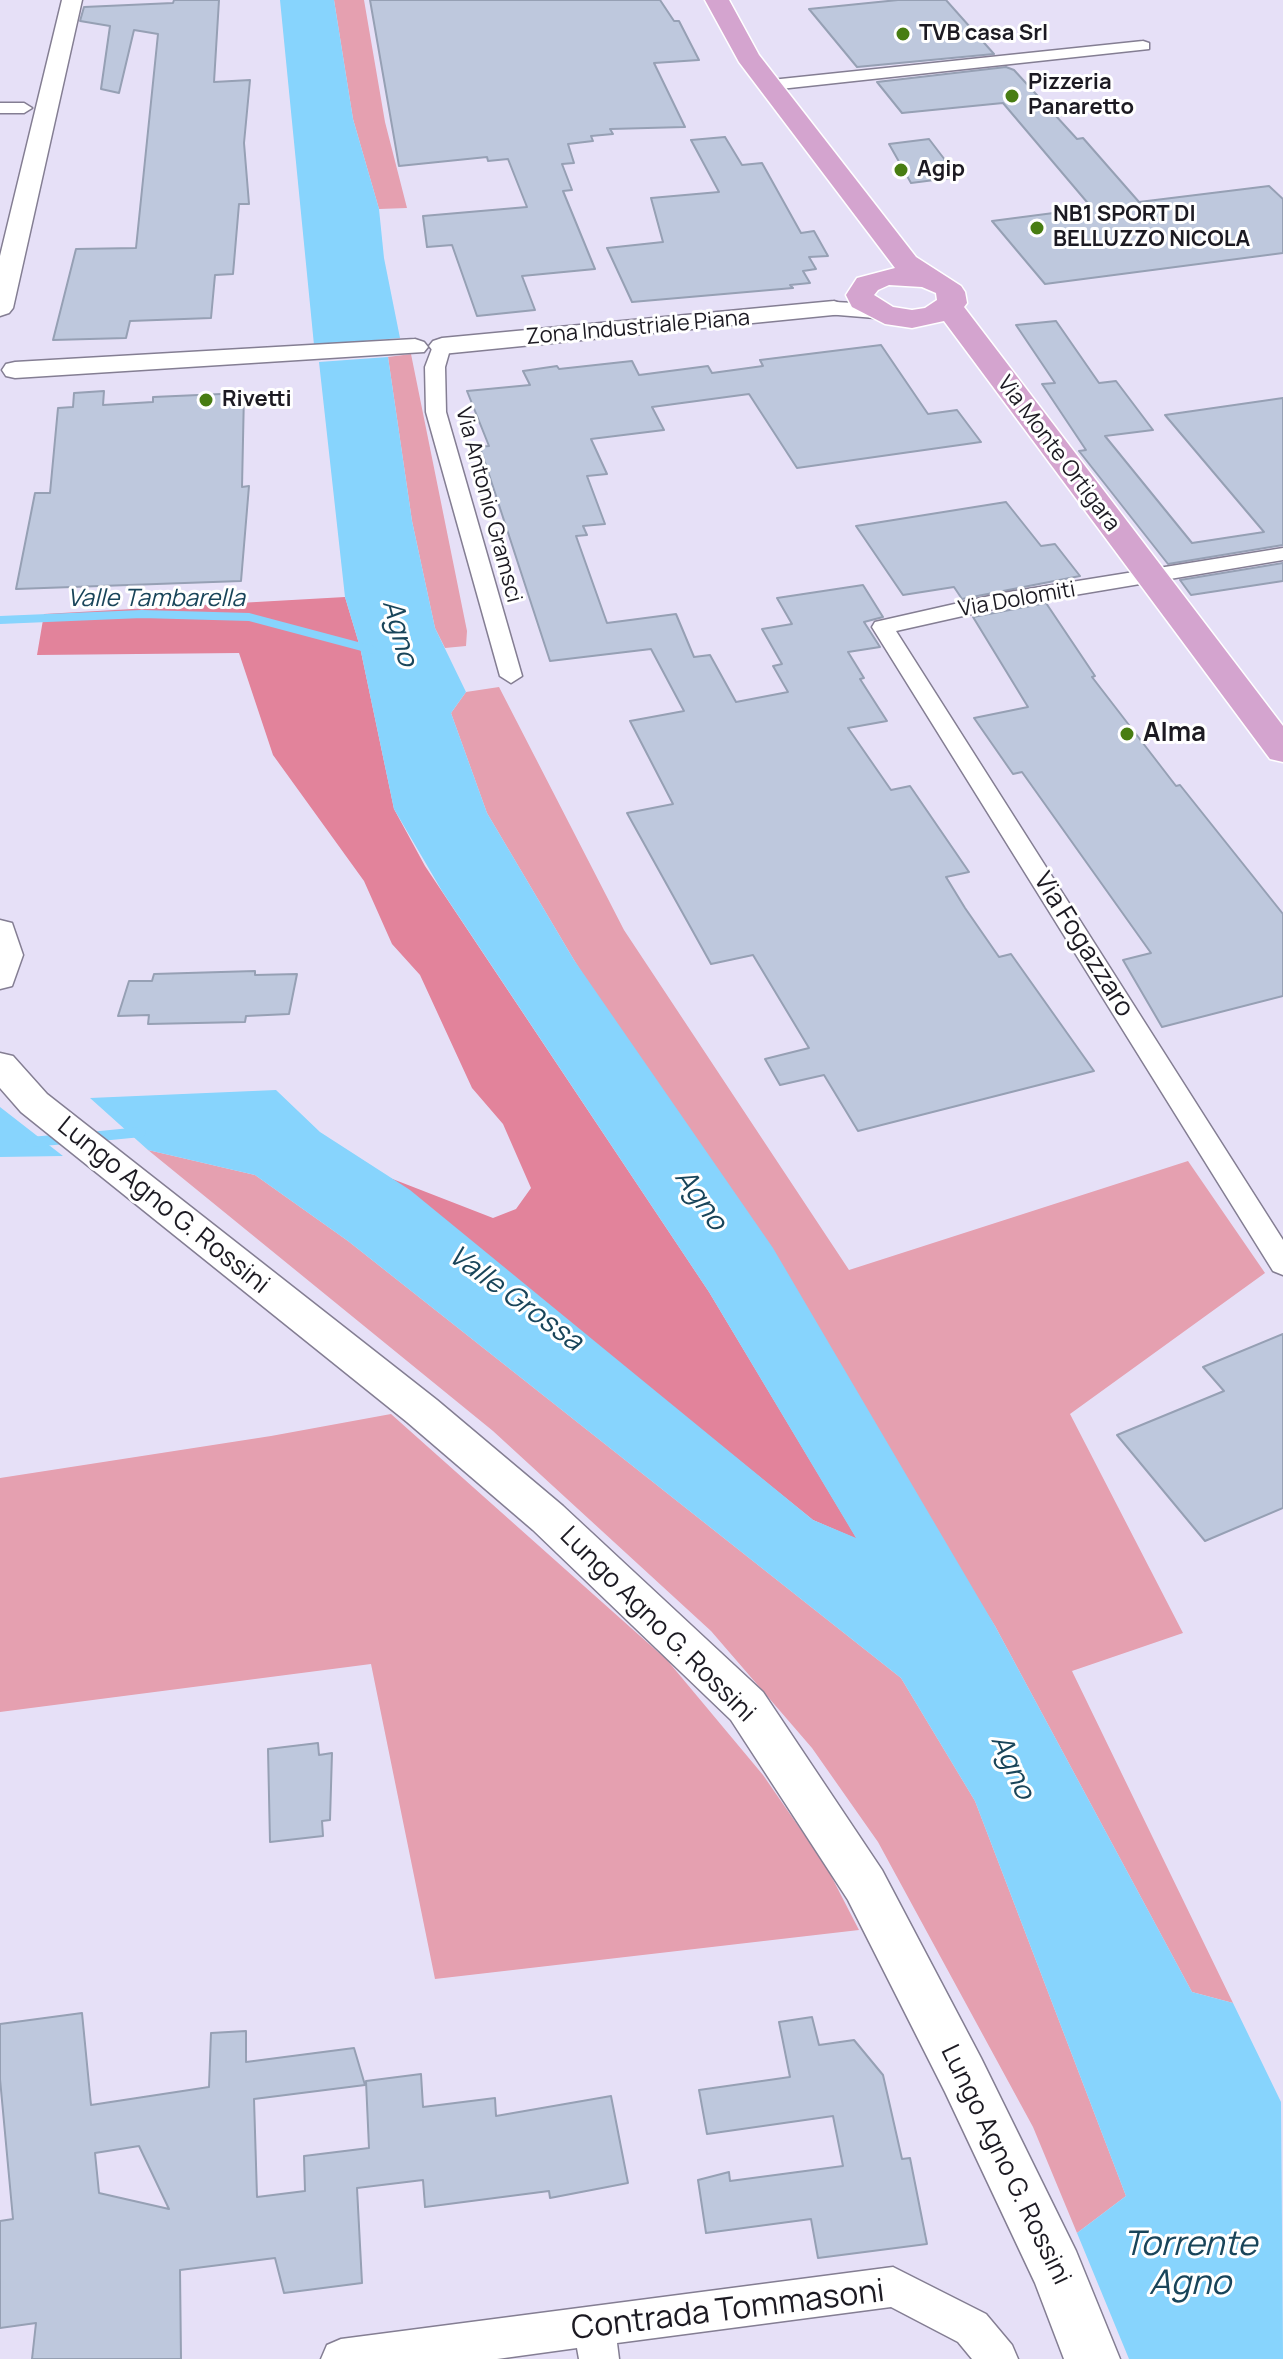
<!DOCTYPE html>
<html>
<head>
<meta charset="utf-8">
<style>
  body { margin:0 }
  canvas { display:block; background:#e6e0f7 }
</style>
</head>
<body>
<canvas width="1283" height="2359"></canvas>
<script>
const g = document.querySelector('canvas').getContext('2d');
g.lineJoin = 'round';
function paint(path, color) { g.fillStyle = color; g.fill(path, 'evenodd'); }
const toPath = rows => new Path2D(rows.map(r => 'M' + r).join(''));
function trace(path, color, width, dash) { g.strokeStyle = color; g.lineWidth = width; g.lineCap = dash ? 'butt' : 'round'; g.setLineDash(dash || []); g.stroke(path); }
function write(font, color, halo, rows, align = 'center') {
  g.font = font + ' Manrope,sans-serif'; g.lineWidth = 6; g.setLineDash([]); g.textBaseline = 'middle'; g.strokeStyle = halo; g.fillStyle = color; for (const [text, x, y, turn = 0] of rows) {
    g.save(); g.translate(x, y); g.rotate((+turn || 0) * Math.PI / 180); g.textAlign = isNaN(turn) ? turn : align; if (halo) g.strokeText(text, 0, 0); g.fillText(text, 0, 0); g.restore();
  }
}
const green = toPath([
  [334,0,364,0,385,122,407,208,379,209,353,119],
  [411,354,467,631,466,646,445,648,435,628,412,521,388,357],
  [499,687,624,930,849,1270,1188,1161,1265,1273,1070,1414,1183,1633,1072,1671,1233,2003,1192,1992,995,1626,574,960,487,813,451,713,466,692],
  [148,1150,255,1175,348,1241,901,1678,975,1801,1126,2196,1077,2233,1033,2127,878,1842,812,1748,711,1631,493,1431],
  [391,1414,667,1660,763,1775,826,1866,859,1930,435,1979,371,1664,0,1712,0,1478,271,1436]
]);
const forest = toPath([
  [345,597,360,647,394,809,425,866,709,1292,857,1539,813,1520,390,1178,493,1218,516,1209,531,1188,503,1124,472,1088,420,975,392,944,364,881,273,755,239,653,37,655,44,614]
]);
const water = toPath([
  [280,0,334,0,353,119,379,209,384,258,400,338,314,345],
  [388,357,412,521,435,628,466,692,451,713,487,813,574,960,773,1248,995,1626,1192,1992,1233,2003,1281,2102,1283,2359,1129,2359,1077,2233,1126,2196,975,1801,901,1678,348,1241,255,1175,148,1150,90,1098,276,1090,320,1132,410,1190,813,1520,856,1538,709,1292,442,891,394,809,360,647,345,597,319,362],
  [0,1107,63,1156,0,1157]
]);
const streamFar1 = toPath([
  [0,620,142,614,249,617,373,650]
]);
const stream = toPath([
  [90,1137,141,1132],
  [30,1142,66,1139]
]);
const building = toPath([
  [174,0,219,0,214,82,250,80,244,143,249,204,239,204,233,274,215,275,211,318,130,321,126,338,53,340,76,249,136,248,158,34,134,30,119,93,101,89,110,26,80,21,84,7,173,3,174,0],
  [370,0,660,0,674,21,679,21,699,60,654,63,685,127,610,129,613,134,591,136,593,141,568,144,574,163,562,164,572,190,563,191,595,269,522,276,535,310,477,316,452,245,427,247,423,216,527,207,508,159,488,161,487,157,399,166,370,0],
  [898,0,946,0,994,54,857,67,809,9,898,0],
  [1006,67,1014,70,1077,139,1083,138,1139,202,1269,186,1283,199,1283,253,1045,284,992,221,1092,208,1003,103,902,113,877,82,1006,67],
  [725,137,742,165,762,163,801,233,814,231,828,256,809,257,816,269,803,271,810,283,790,285,793,288,632,302,607,248,663,242,651,198,719,192,691,140,725,137],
  [929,139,958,177,911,183,889,144,929,139],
  [1056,321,1099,383,1116,381,1153,430,1105,436,1192,543,1264,532,1165,415,1283,398,1283,545,1168,564,1079,451,1086,450,1042,384,1055,383,1016,325,1056,321],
  [881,345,928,414,957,410,981,442,797,468,749,394,652,407,664,430,591,439,607,474,587,476,605,524,583,526,587,535,576,536,607,623,676,614,694,657,710,655,736,702,788,692,773,666,782,664,762,629,792,624,777,598,863,585,883,617,864,622,880,647,848,652,864,678,860,679,887,721,848,728,891,790,910,786,969,872,946,877,965,908,999,957,1011,954,1094,1071,858,1131,824,1075,780,1085,765,1059,809,1048,753,955,711,964,627,813,673,804,630,721,684,711,651,649,550,661,480,447,489,446,467,391,530,385,523,371,557,366,559,369,632,361,639,375,708,366,712,373,763,366,760,360,881,345],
  [104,391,103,405,153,402,153,397,244,393,242,487,249,486,241,581,16,589,35,493,50,493,58,408,73,407,74,393,104,391],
  [1006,502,1041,546,1055,544,1080,576,962,599,954,587,903,595,856,526,1006,502],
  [1283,563,1283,581,1191,595,1180,580,1283,563],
  [1046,603,1095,676,1092,677,1176,786,1180,785,1283,914,1283,996,1162,1027,1123,960,1151,953,1022,772,1013,774,974,718,1028,707,973,617,1046,603],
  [255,971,255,975,297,974,289,1014,246,1016,245,1022,148,1024,149,1015,118,1016,129,981,152,981,154,974,255,971],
  [1283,1334,1283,1508,1205,1541,1117,1435,1224,1391,1203,1367,1283,1334],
  [318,1743,319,1755,332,1753,330,1820,322,1821,323,1836,270,1842,268,1749,318,1743],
  [82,2013,91,2105,209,2087,211,2033,246,2031,246,2062,354,2048,365,2085,254,2099,257,2197,305,2191,304,2156,369,2148,366,2081,421,2074,423,2107,495,2098,496,2116,611,2096,628,2183,550,2198,549,2191,425,2207,423,2180,357,2188,362,2283,284,2293,275,2258,180,2270,181,2359,32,2359,36,2323,0,2328,0,2221,13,2219,0,2079,0,2024,82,2013],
  [139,2146,169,2209,99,2193,95,2153,139,2146],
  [812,2017,819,2045,854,2040,883,2075,902,2159,910,2158,927,2244,818,2258,811,2219,706,2233,698,2180,729,2172,730,2181,843,2166,833,2116,707,2134,699,2090,790,2077,779,2022,812,2017]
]);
const minor = toPath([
  [1143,41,1149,43,1149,49,771,90,763,85,771,80,1143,41],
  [0,103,24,103,32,108,24,113,0,113,0,103],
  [442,340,451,346,445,367,446,412,522,676,511,683,500,676,426,412,425,367,433,346,442,340],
  [1283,548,1283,560,1003,607,896,631,1283,1240,1283,1275,1273,1271,872,627,875,622,1003,593,1283,548],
  [893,2267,986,2314,1012,2345,1018,2359,972,2359,958,2342,891,2307,617,2343,619,2359,579,2359,577,2348,497,2359,321,2359,327,2345,341,2339,893,2267]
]);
const tertiary = toPath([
  [834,302,875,304,883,306,886,311,883,316,875,318,826,314,823,309,826,304,834,302]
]);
const secondary = toPath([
  [62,0,82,0,13,308,9,313,0,316,0,256,62,0],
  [834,301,843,304,847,309,843,314,442,354,433,351,429,346,433,341,442,338,834,301],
  [415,339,424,342,428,347,424,352,15,378,6,376,2,370,6,364,15,362,415,339],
  [0,920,12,923,23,955,12,986,0,989,0,920],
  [0,1053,13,1056,47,1094,437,1400,563,1506,763,1692,882,1870,981,2058,1076,2251,1120,2359,1064,2359,1035,2283,945,2092,848,1900,731,1720,533,1530,407,1422,21,1112,0,1088,0,1053]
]);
const primary = toPath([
  [705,0,729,0,759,55,916,257,961,286,965,292,967,303,964,307,1283,726,1283,762,1270,759,944,321,912,328,885,324,852,307,846,295,857,278,895,268,739,62,705,0],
  [889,285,922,287,936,293,937,300,925,308,912,310,893,307,874,295,878,290,889,285]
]);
const markers = [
  [903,34,8,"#487d12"],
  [1012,96,8,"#487d12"],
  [901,170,8,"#487d12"],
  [1037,228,8,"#487d12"],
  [206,400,8,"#487d12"],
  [1127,734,8,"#487d12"]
];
const farPoinames = [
  ["TVB casa Srl",919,34],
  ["Pizzeria",1028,83],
  ["Panaretto",1028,108],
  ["Agip",917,170],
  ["NB1 SPORT DI",1053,215],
  ["BELLUZZO NICOLA",1053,240],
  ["Rivetti",222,400]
];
const farStreetnames = [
  ["Zona Industriale Piana",638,328,-5],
  ["Via Monte Ortigara",1058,454,53],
  ["Via Antonio Gramsci",488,505,75],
  ["Via Dolomiti",1017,600,-10]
];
const farWaternames = [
  ["Valle Tambarella",156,599]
];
const poiNames = [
  ["Alma",1143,734]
];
const streetNames = [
  ["Via Fogazzaro",1083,945,58],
  ["Lungo Agno G. Rossini",163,1206,39],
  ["Lungo Agno G. Rossini",657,1625,45],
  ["Lungo Agno G. Rossini",1005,2165,64]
];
const waterNames = [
  ["Agno",399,633,75],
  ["Agno",700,1200,55],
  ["Valle Grossa",515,1299,36],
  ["Agno",1012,1767,66]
];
const nearStreetnames = [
  ["Contrada Tommasoni",728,2311,-7]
];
const nearWaternames = [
  ["Torrente",1190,2245],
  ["Agno",1190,2284]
];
paint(green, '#e5a0b0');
paint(forest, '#e2839b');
paint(water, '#87d4fd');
trace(streamFar1, '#87d4fd', 8);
trace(stream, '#87d4fd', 10);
paint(building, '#bec8dd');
trace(building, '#96a0b4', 2);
trace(minor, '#847e93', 3);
trace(tertiary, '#847e93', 3);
trace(secondary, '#847e93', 3);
trace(primary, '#fff', 3);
paint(minor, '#fff');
paint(tertiary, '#fff');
paint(secondary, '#fff');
paint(primary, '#d4a4cf');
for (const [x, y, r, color] of markers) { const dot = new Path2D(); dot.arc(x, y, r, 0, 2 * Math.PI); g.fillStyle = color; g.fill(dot); trace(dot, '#fff', 3); }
write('bold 22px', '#1c1a22', '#fff', farPoinames, 'left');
write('22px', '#1c1a22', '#fff', farStreetnames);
write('italic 24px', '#19455a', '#fff', farWaternames);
write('bold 26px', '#1c1a22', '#fff', poiNames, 'left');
write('26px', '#1c1a22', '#fff', streetNames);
write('italic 28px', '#19455a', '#fff', waterNames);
write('32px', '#1c1a22', '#fff', nearStreetnames);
write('italic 34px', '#19455a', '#fff', nearWaternames);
</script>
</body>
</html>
